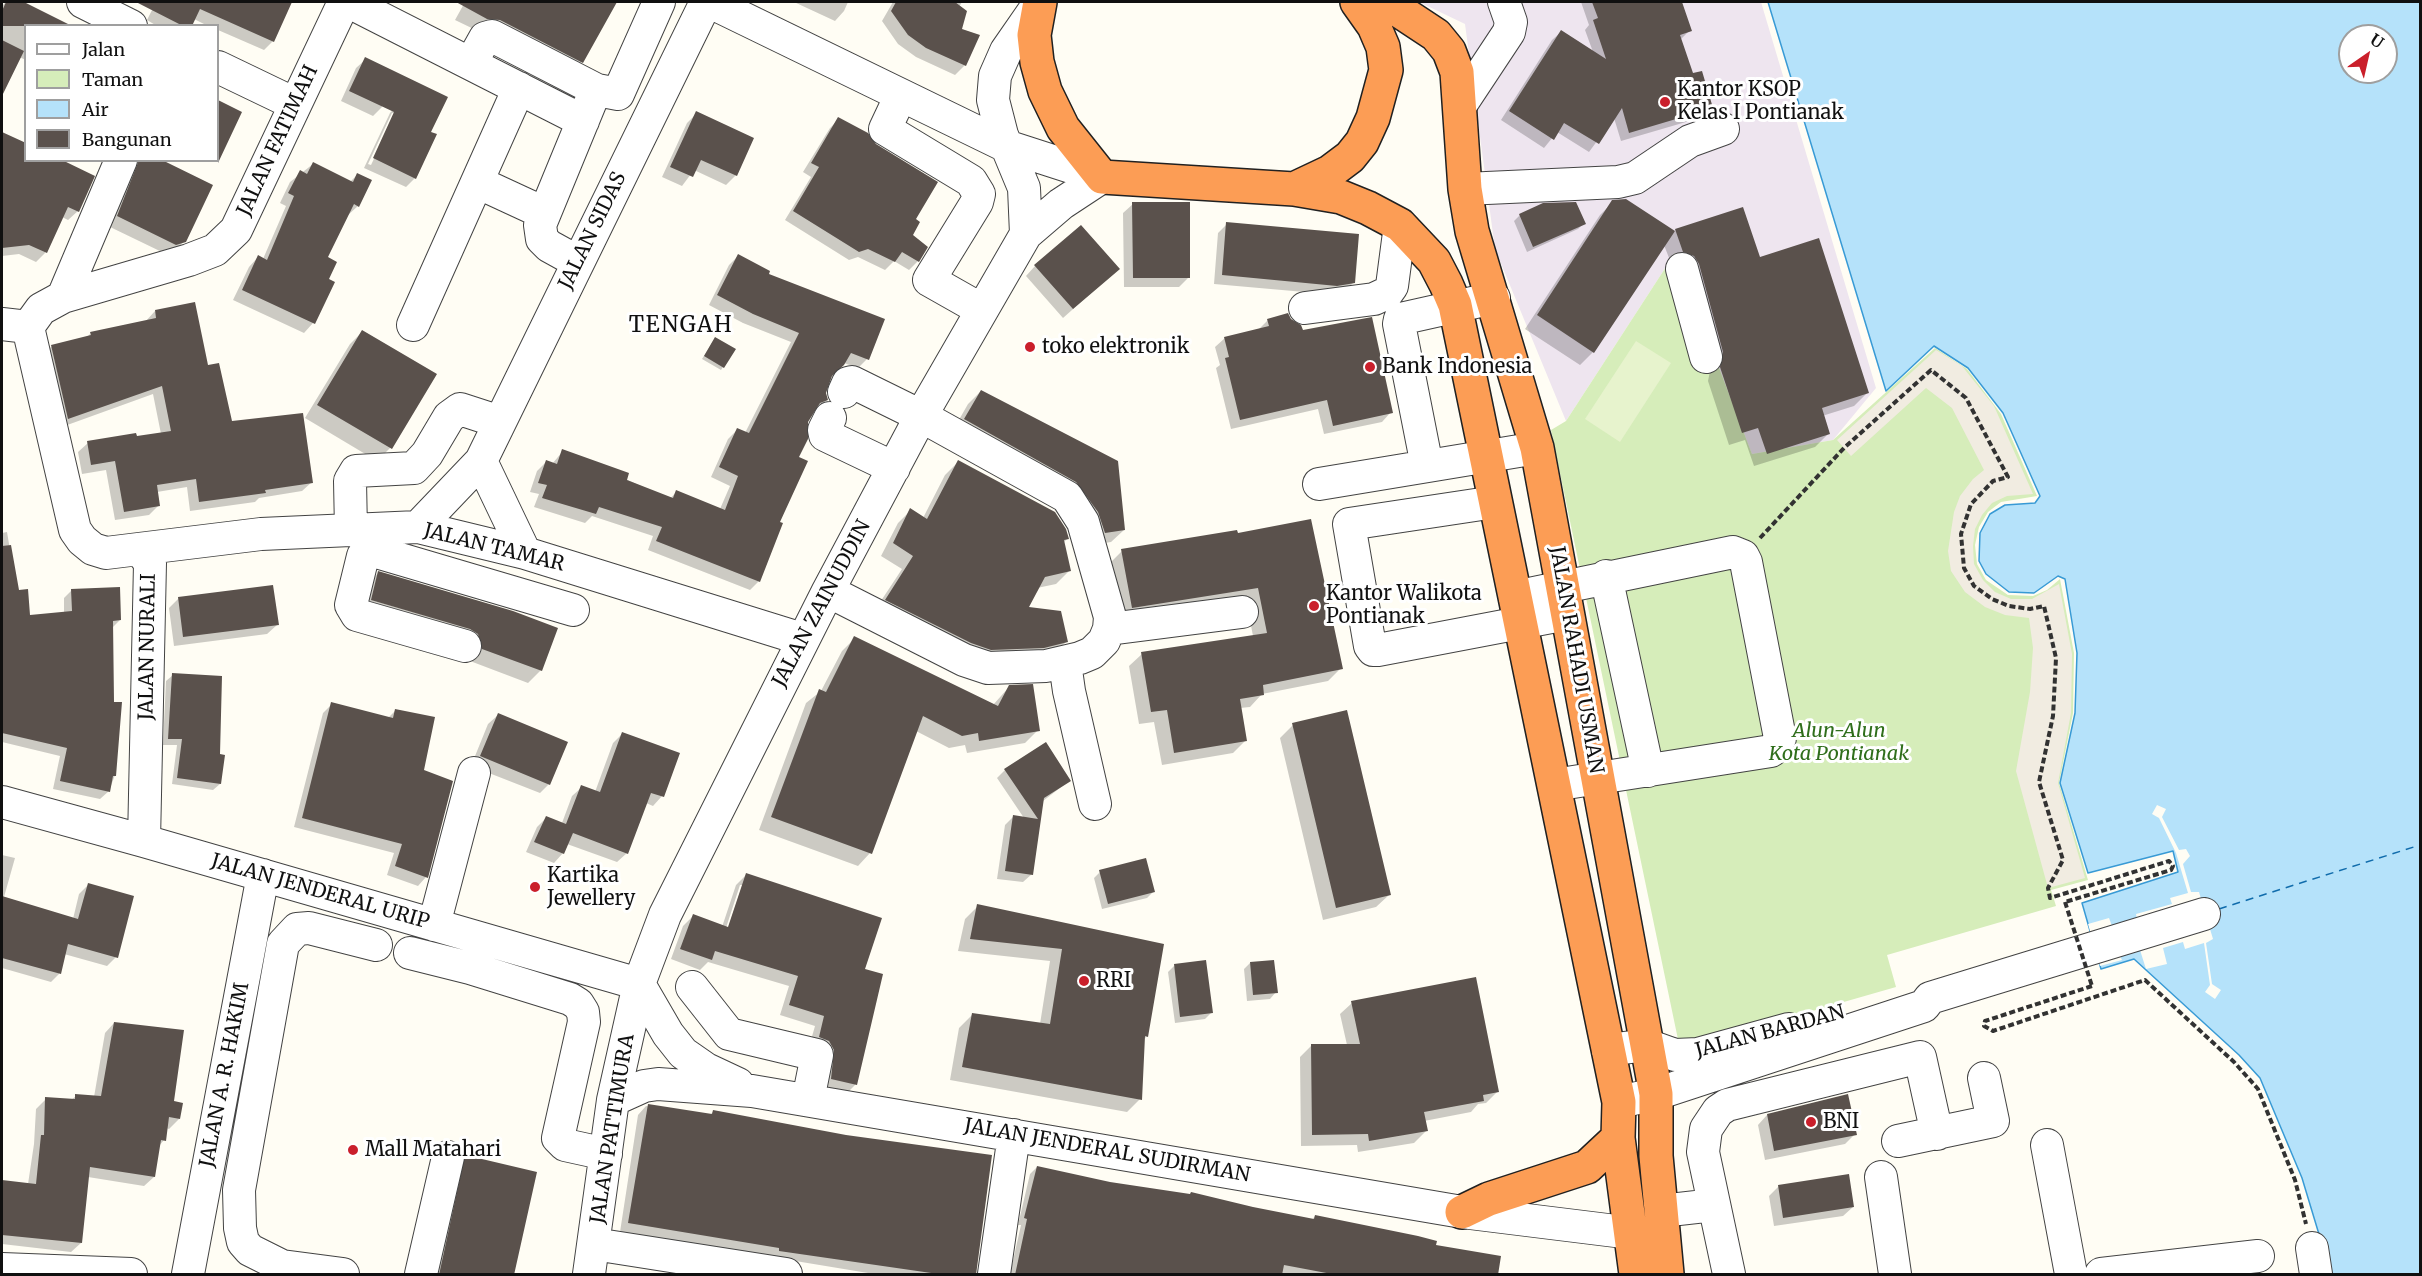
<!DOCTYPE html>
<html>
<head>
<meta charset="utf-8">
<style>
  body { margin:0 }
  #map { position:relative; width:2422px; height:1276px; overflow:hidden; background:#fffdf4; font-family:Merriweather,serif }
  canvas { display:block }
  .frame { position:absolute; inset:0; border:3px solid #101010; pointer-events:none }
  .legend { position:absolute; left:24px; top:24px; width:195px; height:138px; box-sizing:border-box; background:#fff; border:2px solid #9f9f9f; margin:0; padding:8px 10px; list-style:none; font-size:18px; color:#101010 }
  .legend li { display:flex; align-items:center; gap:12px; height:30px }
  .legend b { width:30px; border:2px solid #9f9f9f }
  .north { position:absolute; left:2338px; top:24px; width:60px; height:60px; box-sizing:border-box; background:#fff; border:2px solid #9f9f9f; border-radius:50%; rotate:34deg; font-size:16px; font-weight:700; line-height:24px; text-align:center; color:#101010 }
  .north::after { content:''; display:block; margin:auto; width:21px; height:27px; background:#ca1f2b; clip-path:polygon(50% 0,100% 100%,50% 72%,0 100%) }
</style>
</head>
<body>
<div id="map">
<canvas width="2422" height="1276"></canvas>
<div class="frame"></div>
<ul class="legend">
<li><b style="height:8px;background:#fff"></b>Jalan</li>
<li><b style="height:16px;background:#d6edba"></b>Taman</li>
<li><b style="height:16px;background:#b5e2fa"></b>Air</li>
<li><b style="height:16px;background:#5a514c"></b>Bangunan</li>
</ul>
<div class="north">U</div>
</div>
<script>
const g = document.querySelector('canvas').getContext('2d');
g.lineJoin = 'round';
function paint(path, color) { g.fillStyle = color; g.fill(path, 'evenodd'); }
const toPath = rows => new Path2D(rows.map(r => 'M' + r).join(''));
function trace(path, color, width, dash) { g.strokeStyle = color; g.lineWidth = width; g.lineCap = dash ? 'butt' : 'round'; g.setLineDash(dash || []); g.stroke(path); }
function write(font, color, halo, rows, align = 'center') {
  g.font = font + ' Merriweather,serif'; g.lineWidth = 6; g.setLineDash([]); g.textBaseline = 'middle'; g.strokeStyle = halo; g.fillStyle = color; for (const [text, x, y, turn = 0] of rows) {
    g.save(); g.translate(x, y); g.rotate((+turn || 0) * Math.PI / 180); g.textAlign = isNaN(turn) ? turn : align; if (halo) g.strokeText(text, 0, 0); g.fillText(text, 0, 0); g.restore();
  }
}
const industrial = toPath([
  [1419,2,1761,2,1876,388,1833,440,1752,454,1675,253,1566,421,1495,249,1465,24]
]);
const green = toPath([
  [1675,253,1752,454,1833,440,1935,348,1967,369,2001,414,2037,496,2001,502,1988,512,1979,527,1975,545,1977,564,1986,580,2008,595,2033,596,2047,590,2060,579,2074,653,2073,713,2059,783,2088,880,2051,890,2056,906,1887,955,1896,987,1680,1049,1551,430,1566,421]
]);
const pitch = toPath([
  [1636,341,1671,363,1620,442,1585,419]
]);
const plaza = toPath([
  [1936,350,1962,366,1994,406,2033,494,2007,496,1992,503,1982,515,1975,529,1973,546,1974,564,1983,580,1995,592,2011,599,2032,599,2059,584,2072,654,2071,713,2058,783,2085,878,2048,888,2016,771,2030,692,2033,648,2029,618,2005,615,1985,607,1965,592,1951,571,1948,551,1954,512,1960,496,1973,479,1984,470,1952,408,1926,388,1851,456,1837,440]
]);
const water = toPath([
  [1768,2,2420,2,2420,1274,2331,1274,2302,1178,2260,1078,2239,1055,2134,959,2101,969,2082,903,2178,872,2173,851,2088,873,2060,783,2075,713,2077,653,2065,579,2058,576,2034,593,2009,592,1986,574,1979,561,1980,533,1990,514,2005,505,2035,503,2040,496,2003,413,1968,368,1934,346,1886,391,1768,2],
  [2350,36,2386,36,2386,72,2350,72,2350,36]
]);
const pier = toPath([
  [2157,805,2166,809,2162,817,2179,850,2186,849,2190,856,2183,864,2191,892,2199,892,2213,939,2206,943,2212,984,2221,990,2215,999,2205,992,2210,985,2204,943,2185,949,2183,942,2163,948,2167,964,2146,969,2140,950,2120,956,2122,960,2100,966,2088,924,2109,918,2112,926,2137,919,2136,914,2172,904,2170,898,2188,893,2176,853,2159,818,2152,814]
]);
const shadow = toPath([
  [6,2,21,2,68,26,26,26,26,60,19,57,2,93,2,6],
  [139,2,282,2,289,4,273,41,264,50,218,30,218,26,208,26,194,19,191,26,157,26,147,20,153,8],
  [465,2,615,2,582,62,569,75,455,20],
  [794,2,848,2,844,11,835,21],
  [893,2,962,2,959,7,960,29,965,65,955,75,916,57,898,44,882,21],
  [1581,2,1680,2,1690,30,1680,40,1692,75,1711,108,1703,117,1621,141,1614,118,1589,152,1557,132,1544,148,1501,120,1552,40,1561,32,1593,52,1585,30,1589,25],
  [366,59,398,74,382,107,373,116,341,101,356,68],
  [218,102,240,113,224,145,218,152],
  [399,103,429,132,415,178,406,187,364,168,390,113],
  [392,113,396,113,371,165,368,164],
  [697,113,736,175,726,185,694,170,682,186,662,177,687,123],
  [839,119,911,235,918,261,909,270,894,261,885,270,858,257,849,260,785,220,811,177,803,172,830,128],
  [2,134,26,145,26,160,78,211,68,220,62,217,45,253,36,262,19,254,2,256],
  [126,160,158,160,184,241,175,251,166,254,108,226],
  [313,164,350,182,358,174,358,206,348,215,326,258,327,280,313,323,304,333,233,300,249,267,258,257,263,259,286,206,280,203,290,182],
  [1613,202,1674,232,1676,230,1759,259,1867,393,1854,406,1822,416,1828,434,1815,447,1754,466,1745,440,1729,445,1708,381,1711,366,1664,245,1593,352,1580,365,1525,329,1600,215],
  [1133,204,1188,278,1179,287,1124,287,1123,213],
  [1520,215,1584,223,1578,229,1527,252,1514,221],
  [1227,224,1353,283,1344,292,1327,294,1214,284,1218,233],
  [738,256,767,274,867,359,858,368,844,363,829,378,825,393,827,400,813,411,806,422,759,581,750,590,648,550,653,536,592,516,585,523,534,507,539,494,530,492,537,471,546,462,552,464,563,451,670,499,676,492,720,509,730,486,711,477,728,439,738,429,745,433,791,342,743,323,709,305,729,265],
  [1035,266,1108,278,1063,318,1026,276],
  [155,311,207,367,230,423,312,482,302,491,259,498,255,502,190,511,187,487,157,492,159,505,149,515,115,520,106,470,82,474,78,452,88,443,161,434,153,394,59,428,42,356,51,347,86,338,91,333,145,322],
  [1268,320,1302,332,1391,412,1382,422,1324,434,1318,409,1231,429,1216,368,1220,365,1215,347,1225,338,1258,330],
  [363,331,435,374,390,448,377,461,305,418,350,344],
  [715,338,723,367,721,370,702,359],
  [981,391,1117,462,1124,530,1111,542,1092,545,1086,525,952,432,968,404],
  [958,462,1067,539,1063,543,1069,571,1056,584,1037,588,1027,608,1066,642,1053,655,977,662,873,613,902,569,881,556,898,523,911,510,923,518,945,475],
  [7,532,17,591,29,617,64,613,64,598,72,590,120,620,112,628,115,775,109,791,100,799,53,789,60,756,2,742,2,533],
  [1236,532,1341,668,1328,681,1262,694,1250,707,1240,708,1246,740,1233,753,1162,765,1154,722,1139,724,1129,666,1142,654,1253,636,1246,600,1120,620,1110,563,1122,551],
  [378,573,541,670,528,683,470,661,466,647,359,613,365,586],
  [179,598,277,625,267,634,174,646,169,608],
  [855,638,993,705,1009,687,1038,730,1025,743,967,753,965,745,949,748,916,731,870,853,858,866,759,830,806,703,821,691,842,651],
  [173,675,218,755,220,784,213,790,172,784,177,745,163,745,166,681],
  [332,704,388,718,396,710,422,771,426,877,418,886,387,875,394,853,294,827,323,713],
  [498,715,549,784,540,793,471,766,488,724],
  [1293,725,1389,895,1376,907,1323,920,1280,738],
  [622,734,662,796,653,806,646,803,627,853,617,862,567,844,563,853,554,863,526,852,537,827,546,818,562,823,572,796,582,787,595,792,613,743],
  [1005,770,1069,781,1043,801,1032,874,1023,882,997,879,1005,825,1013,817,1024,818,997,778],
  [2,855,15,858,4,897,73,919,79,894,88,885,116,957,107,966,64,954,59,974,51,982,2,968],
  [1100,872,1153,892,1147,898,1102,909,1094,878],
  [746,875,863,970,881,975,855,1085,845,1095,821,1089,809,1047,815,1026,780,1015,789,986,708,962,700,970,671,959,683,926,693,916,722,927,736,885],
  [740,885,744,885,727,935,724,934],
  [978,906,1163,945,1147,1036,1143,1040,1140,1099,1127,1112,950,1080,959,1028,972,1015,1040,1024,1050,961,958,951,965,919],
  [1250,963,1276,992,1270,999,1247,1001,1244,969],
  [1174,966,1211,1013,1205,1019,1175,1023,1168,972],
  [1352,1003,1498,1091,1486,1103,1478,1104,1471,1112,1424,1121,1426,1131,1414,1143,1358,1152,1357,1145,1301,1146,1300,1057,1311,1046,1347,1045,1340,1014],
  [114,1023,172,1102,179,1119,169,1129,166,1128,164,1140,159,1146,154,1177,144,1186,88,1177,81,1243,71,1252,2,1244,2,1181,28,1184,34,1144,36,1109,46,1099,71,1100,76,1096,94,1097,105,1033],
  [646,1106,710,1115,714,1111,975,1274,874,1274,620,1232,638,1115],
  [1767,1115,1855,1134,1845,1144,1765,1160,1758,1125],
  [466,1157,512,1274,430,1274,453,1170],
  [1037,1167,1110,1184,1312,1220,1315,1216,1434,1246,1497,1274,1010,1274,1021,1225,1018,1225,1030,1174],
  [1779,1186,1853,1207,1843,1216,1774,1226,1769,1196]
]);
const ferry = toPath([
  [2219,909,2420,845]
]);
const building = toPath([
  [6,2,24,2,72,26,2,26,2,11],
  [136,2,292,2,274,42,200,9,192,26,183,26],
  [456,2,617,2,583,63,500,20,487,19],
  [896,2,955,2,967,11,962,29,980,35,966,66,926,48,908,35,891,11],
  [1592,2,1682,2,1692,31,1680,35,1693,73,1702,71,1713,108,1629,133,1622,108,1599,144,1564,123,1554,140,1509,111,1561,30,1606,59,1593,20,1598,18],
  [2,40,24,51,2,96],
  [365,57,448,97,431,132,437,134,416,179,373,158,394,112,349,91],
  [218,100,242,112,218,163],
  [696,111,754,138,737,176,701,160,693,177,670,167],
  [838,117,868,133,876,144,938,182,916,219,920,222,913,235,928,247,919,262,902,252,895,262,868,249,859,252,793,211,819,167,811,163],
  [2,132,26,143,26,160,62,160,95,176,79,212,68,207,47,253,29,245,2,248],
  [139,160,162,160,213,185,186,242,176,245,117,216],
  [313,162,353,182,357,173,372,180,359,207,354,204,328,257,337,262,329,279,335,282,315,324,242,290,258,255,267,260,294,196,288,193,300,170,307,174],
  [1626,199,1675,231,1594,353,1537,315,1612,200],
  [1132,202,1190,202,1190,278,1133,278],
  [1576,202,1586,224,1533,247,1519,214,1543,203],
  [1743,207,1760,257,1819,238,1869,393,1822,408,1830,434,1767,454,1758,428,1742,433,1720,367,1723,352,1699,264,1694,256,1683,252,1675,229],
  [1226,222,1359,234,1355,283,1337,286,1222,275],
  [1081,225,1120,269,1073,309,1034,265],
  [738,254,770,271,769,274,885,319,869,360,851,353,844,365,832,376,826,393,828,400,820,403,808,422,808,439,799,457,808,461,780,522,783,523,760,582,656,541,662,527,599,507,596,514,542,498,547,485,538,483,546,460,557,464,562,449,629,473,627,480,673,498,676,490,725,510,738,476,719,467,737,428,749,433,799,333,753,314,717,295],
  [195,302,208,365,219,363,232,421,303,413,313,483,265,490,266,493,199,502,196,479,157,485,160,506,124,512,115,461,91,465,87,441,136,433,137,436,171,431,162,386,68,419,51,345,91,335,90,332,156,318,155,310],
  [1288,313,1291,319,1301,325,1303,330,1372,317,1393,413,1333,426,1327,400,1240,420,1225,358,1229,357,1224,337,1269,326,1267,319],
  [362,330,437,374,392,449,317,405],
  [715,337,736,349,724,368,704,356],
  [981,390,1118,461,1125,530,1105,533,1098,512,1076,482,964,419],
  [958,460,1055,512,1066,529,1069,539,1064,540,1071,571,1045,577,1029,607,1061,611,1068,642,1044,648,991,650,971,643,885,600,913,556,893,543,910,508,927,519],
  [1311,519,1343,669,1263,685,1264,695,1240,699,1247,741,1174,753,1167,710,1151,712,1141,652,1267,633,1258,588,1132,608,1121,549,1237,530,1238,533],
  [11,545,19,590,28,589,30,615,72,611,71,589,120,587,121,620,113,621,114,702,122,702,116,776,113,776,110,792,60,781,67,748,2,733,2,546],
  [378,571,513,611,558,628,542,671,482,649,478,634,470,629,371,600],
  [273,585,279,625,183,637,178,597],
  [854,636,998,706,1009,685,1033,684,1040,731,979,741,978,733,962,736,923,716,872,854,771,817,819,689,826,692],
  [172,673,222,676,220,754,225,755,221,784,177,778,182,739,168,739],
  [331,702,393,718,395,709,435,717,424,770,453,781,428,878,395,866,402,844,302,818],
  [1347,710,1391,895,1336,908,1292,723],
  [498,713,568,742,550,785,480,756],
  [622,732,680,753,664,797,651,793,628,854,573,833,564,854,534,842,546,816,566,824,581,785,600,792],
  [1046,742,1071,781,1044,798,1033,875,1005,871,1013,815,1038,819,1004,769],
  [1146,858,1155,892,1108,904,1099,870],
  [746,873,882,918,865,969,883,974,857,1085,831,1079,834,1050,829,1041,819,1037,824,1016,789,1005,798,976,715,951,712,960,680,949,693,914,728,927],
  [88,883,134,896,118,958,68,944,61,974,2,958,2,896,78,919],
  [977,904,1164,944,1148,1037,1145,1036,1142,1100,962,1067,972,1013,1050,1024,1062,949,970,939],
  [1206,960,1213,1013,1180,1017,1174,964],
  [1274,960,1278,993,1253,995,1250,962],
  [1476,977,1499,1092,1483,1095,1484,1101,1424,1112,1428,1131,1369,1141,1368,1134,1312,1135,1311,1044,1360,1044,1351,1001],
  [114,1022,184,1030,174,1101,183,1103,180,1119,169,1117,166,1141,161,1140,155,1177,90,1167,82,1243,2,1235,2,1180,36,1184,41,1135,44,1135,45,1097,75,1099,75,1094,101,1096],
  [1848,1094,1857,1135,1774,1151,1767,1114],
  [648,1104,712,1114,713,1110,846,1135,992,1155,976,1275,945,1275,779,1251,779,1248,628,1223],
  [465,1155,537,1172,514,1275,439,1275],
  [1037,1166,1110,1182,1190,1194,1191,1192,1253,1207,1314,1219,1315,1215,1418,1236,1437,1241,1436,1245,1501,1256,1498,1275,1337,1275,1284,1265,1282,1275,1015,1275,1027,1219,1024,1218],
  [1849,1174,1854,1207,1783,1218,1778,1185]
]);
const path = toPath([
  [1760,538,1844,448,1931,370,1966,398,2008,477,1993,481,1971,504,1961,534,1964,568,1974,586,1992,599,2009,606,2030,609,2044,606,2056,658,2053,716,2039,782,2063,860,2048,888,2050,898,2169,861,2173,866,2171,870,2065,902],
  [2092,986,1985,1021,1984,1026,1993,1031,2145,980,2234,1062,2258,1089,2295,1180,2306,1224]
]);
const minor = toPath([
  [83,2,131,26],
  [349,2,583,121],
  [710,2,1006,146,1102,177],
  [471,63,485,38,492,36,597,90,618,94,659,2],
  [218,67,295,104],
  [901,95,885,129,971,181,979,194,977,202,929,280,982,310],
  [1460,106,1509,32,1511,22,1504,2],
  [477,182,544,213],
  [1465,189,1618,182,1635,178,1690,141,1723,129],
  [1026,234,1024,188,1002,135,993,100,995,76,1006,51,1040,2],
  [578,262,549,246,542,239,540,225,591,101],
  [1682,269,1706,357],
  [63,297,121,160],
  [1305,308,1374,299,1387,293,1392,286,1400,225],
  [2,324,28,327,75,530,82,540,93,549,106,553,261,534,418,527,525,553,802,639],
  [413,325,519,88],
  [28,327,41,309,63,297,189,260,215,250,236,230,344,2],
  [830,418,824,430,825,435,894,468],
  [481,461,525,553],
  [1427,466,1399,324,1400,319,1494,298],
  [1319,484,1537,448],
  [1495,502,1349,524,1370,646,1373,650,1378,650,1567,614],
  [418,527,481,461,706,2],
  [351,530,350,481,356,471,414,468,427,454,449,417,460,409,500,422],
  [141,551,150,563,144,841],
  [1606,576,1648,771],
  [828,591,964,660,988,668,1046,666,1080,658,1092,653,1104,641,1109,629,1110,617,1083,522,1067,497,921,416,852,382,848,383,844,392],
  [1515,597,1733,552,1743,556,1746,562,1780,738,1775,748,1771,751,1554,785],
  [1109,629,1242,612],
  [465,646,357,615,351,605,363,556,373,551,573,610],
  [1065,663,1069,691,1095,804],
  [2,802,144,841,639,984],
  [434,925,474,773],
  [410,953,470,968,570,999,578,1004,583,1012,584,1022,558,1138,565,1145,606,1154],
  [639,984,668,1034,683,1053,706,1069,738,1084],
  [692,987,729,1034,817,1055,808,1100],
  [1608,1050,1647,1045,1675,1055,1698,1054,1789,1029],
  [613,1100,644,1086,658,1084,752,1091,1462,1212,1656,1236],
  [1619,1102,1656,1094,1924,1006,1930,998,2204,914],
  [1898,1141,1993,1121,1984,1078],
  [2047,1145,2071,1274],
  [1881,1177,1895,1274],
  [1661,1211,1714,1205],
  [594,1244,786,1274],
  [2312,1248,2316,1274],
  [2,1269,131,1274],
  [188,1274,263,875],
  [343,1274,282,1266,250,1250,243,1242,240,1228,239,1190,283,944,297,929,309,928,376,945],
  [421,1274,448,1157],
  [589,1274,613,1100,639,984,665,915,828,591,921,416,1026,234,1061,204,1102,177],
  [994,1274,1014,1135],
  [1729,1274,1703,1152,1706,1129,1718,1111,1727,1105,1920,1057,1937,1134],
  [2101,1274,2258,1256]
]);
const highway = toPath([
  [1040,2,1034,35,1037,62,1045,91,1063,128,1102,177,1294,189,1341,197,1368,208,1400,225,1434,261,1446,284,1455,305,1619,1102,1618,1138,1636,1274],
  [1386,2,1436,35,1449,51,1457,72,1465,189,1472,231,1537,448,1656,1094,1656,1156,1667,1274],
  [1294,189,1330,172,1350,157,1362,142,1373,118,1386,70,1383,47,1374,26,1357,2],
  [1462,1212,1489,1199,1587,1167,1618,1138]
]);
const pathBridge = toPath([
  [2065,902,2092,986]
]);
const markers = [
  [1665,102,6,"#ca1f2b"],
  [1030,347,6,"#ca1f2b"],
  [1370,367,6,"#ca1f2b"],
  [1314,606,6,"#ca1f2b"],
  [535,887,6,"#ca1f2b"],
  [1084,981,6,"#ca1f2b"],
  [1811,1122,6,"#ca1f2b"],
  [353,1150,6,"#ca1f2b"]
];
const poiNames = [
  ["Kantor KSOP",1677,90],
  ["Kelas I Pontianak",1677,113],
  ["toko elektronik",1042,347],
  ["Bank Indonesia",1382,367],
  ["Kantor Walikota",1326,594],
  ["Pontianak",1326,617],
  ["Kartika",547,876],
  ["Jewellery",547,899],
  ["RRI",1096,981],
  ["BNI",1823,1122],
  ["Mall Matahari",365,1150]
];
const streetNames = [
  ["JALAN FATIMAH",278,141,-65],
  ["JALAN SIDAS",593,231,-64],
  ["JALAN TAMAR",494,548,14],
  ["JALAN ZAINUDDIN",822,604,-62],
  ["JALAN NURALI",148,647,-89],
  ["JALAN RAHADI USMAN",1576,660,80],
  ["JALAN JENDERAL URIP",320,892,16],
  ["JALAN BARDAN",1770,1032,-15],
  ["JALAN A. R. HAKIM",225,1075,-79],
  ["JALAN PATTIMURA",613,1129,-81],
  ["JALAN JENDERAL SUDIRMAN",1107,1151,10]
];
const parkNames = [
  ["Alun-Alun",1839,731],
  ["Kota Pontianak",1839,754]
];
const quarterNames = [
  ["TENGAH",681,326]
];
paint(industrial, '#eee5ef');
paint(green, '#d6edba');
paint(pitch, '#e7f3cd');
paint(plaza, '#f1ece1');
paint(water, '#b5e2fa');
trace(water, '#389ad5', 1.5);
paint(pier, '#fffdf4');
paint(shadow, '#0003');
trace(ferry, '#106cac', 1.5, [8, 6]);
paint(building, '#5a514c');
trace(minor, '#434343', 34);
trace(highway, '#212121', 36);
trace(path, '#323232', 4, [6, 3]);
trace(minor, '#fff', 32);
trace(highway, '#fc9d55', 33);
trace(pathBridge, '#323232', 4, [6, 3]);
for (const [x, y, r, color] of markers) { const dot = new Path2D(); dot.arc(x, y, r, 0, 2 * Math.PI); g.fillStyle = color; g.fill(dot); trace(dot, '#fff', 2); }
write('20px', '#101010', '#fff', poiNames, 'left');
write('20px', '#101010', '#fff', streetNames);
write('italic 20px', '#2f6e1b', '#fff', parkNames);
g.letterSpacing = '1.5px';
write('22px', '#101010', '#fff', quarterNames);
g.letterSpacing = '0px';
</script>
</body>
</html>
